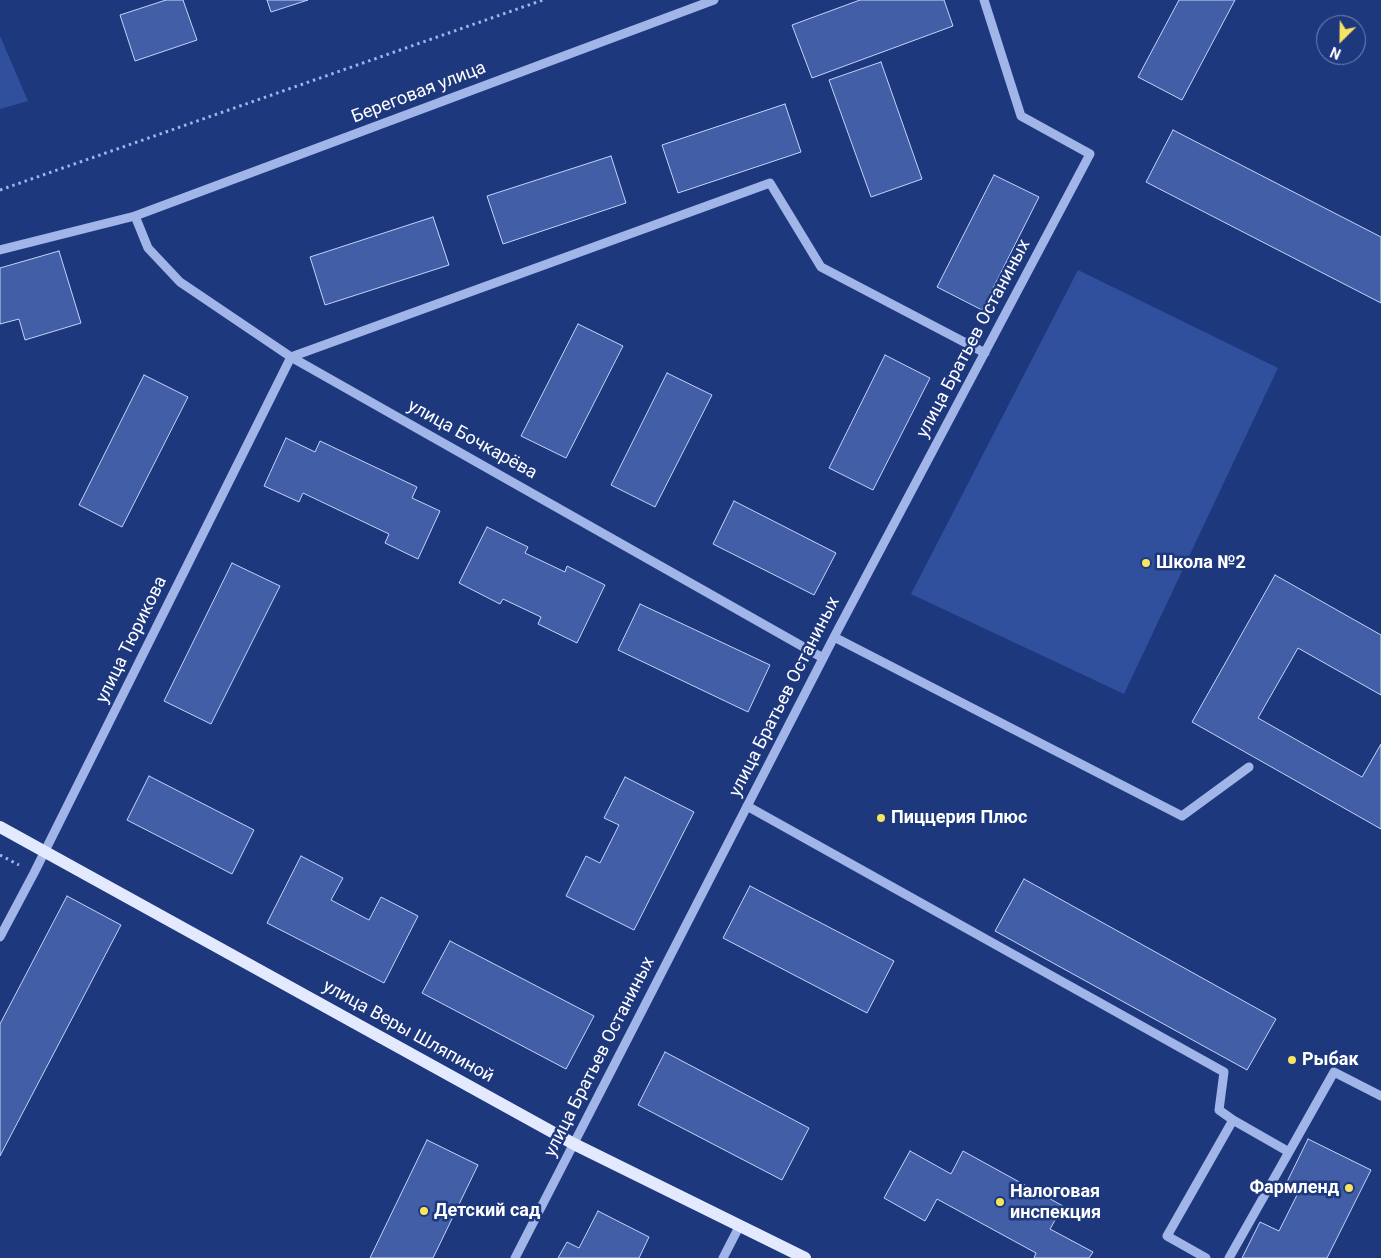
<!DOCTYPE html>
<html>
<head>
<meta charset="utf-8">
<style>
  body { margin:0 }
  #map { position:relative; width:1381px; height:1258px; overflow:hidden; background:#1e387e; font-family:Roboto,sans-serif }
  canvas { display:block }
  .north { position:absolute; left:1316px; top:15px; width:50px; height:50px; box-sizing:border-box; background:#1e387e; border:1px solid #7888b2; border-radius:50%; rotate:203deg; font-size:14px; font-weight:700; line-height:20px; text-align:center; color:#fff }
  .north::after { content:''; display:block; margin:auto; width:18px; height:22px; background:#f7e55f; clip-path:polygon(50% 0,100% 100%,50% 72%,0 100%) }
</style>
</head>
<body>
<div id="map">
<canvas width="1381" height="1258"></canvas>
<div class="north">N</div>
</div>
<script>
const g = document.querySelector('canvas').getContext('2d');
g.lineJoin = 'round';
function paint(path, color) { g.fillStyle = color; g.fill(path, 'evenodd'); }
const toPath = rows => new Path2D(rows.map(r => 'M' + r).join(''));
function trace(path, color, width, dash) { g.strokeStyle = color; g.lineWidth = width; g.lineCap = dash ? 'butt' : 'round'; g.setLineDash(dash || []); g.stroke(path); }
function write(font, color, halo, rows, align = 'center') {
  g.font = font + ' Roboto,sans-serif'; g.lineWidth = 5; g.setLineDash([]); g.textBaseline = 'middle'; g.strokeStyle = halo; g.fillStyle = color; for (const [text, x, y, turn = 0] of rows) {
    g.save(); g.translate(x, y); g.rotate((+turn || 0) * Math.PI / 180); g.textAlign = isNaN(turn) ? turn : align; if (halo) g.strokeText(text, 0, 0); g.fillText(text, 0, 0); g.restore();
  }
}
const green = toPath([
  [0,36,28,101,0,109],
  [1078,270,1278,368,1124,694,911,594]
]);
const building = toPath([
  [166,0,183,0,197,40,135,61,120,15,166,0],
  [267,0,308,0,271,12,267,0],
  [860,0,944,0,953,26,812,78,792,25,860,0],
  [1179,0,1235,0,1182,100,1138,77,1179,0],
  [881,62,922,179,871,197,829,80,881,62],
  [785,104,801,152,678,193,662,145,785,104],
  [1173,130,1381,237,1381,303,1146,182,1173,130],
  [611,156,626,203,503,244,487,196,611,156],
  [994,175,1039,197,982,310,937,287,994,175],
  [433,217,449,265,325,305,310,257,433,217],
  [59,251,81,323,25,340,19,319,0,324,0,268,59,251],
  [578,324,623,346,566,458,521,436,578,324],
  [885,355,930,378,873,490,829,468,885,355],
  [667,373,712,395,655,507,611,485,667,373],
  [144,375,188,397,122,527,79,505,144,375],
  [286,438,315,452,320,441,417,487,412,498,440,511,418,559,385,543,389,534,303,493,299,502,264,486,286,438],
  [734,501,836,553,814,595,713,544,734,501],
  [487,527,528,547,525,553,565,572,567,566,605,585,577,643,538,624,541,617,503,599,500,604,459,583,487,527],
  [232,563,280,586,211,724,164,701,232,563],
  [1275,575,1381,635,1381,695,1298,648,1258,718,1362,777,1381,744,1381,829,1192,722,1275,575],
  [640,604,770,665,748,712,618,650,640,604],
  [149,776,254,830,232,874,127,820,149,776],
  [625,777,694,812,634,930,566,896,586,856,600,863,619,825,604,818,625,777],
  [301,856,343,878,331,900,369,920,381,897,418,916,384,983,267,923,301,856],
  [1024,879,1276,1019,1247,1070,995,931,1024,879],
  [750,886,894,961,867,1013,723,938,750,886],
  [67,896,121,925,0,1156,0,1024,67,896],
  [450,941,594,1016,566,1069,422,993,450,941],
  [665,1052,809,1128,782,1180,638,1105,665,1052],
  [1308,1139,1371,1170,1327,1258,1242,1258,1260,1222,1279,1231,1298,1193,1285,1186,1308,1139],
  [427,1140,478,1165,433,1258,370,1258,427,1140],
  [910,1151,951,1174,963,1151,1063,1206,1050,1229,1093,1252,1089,1258,1034,1258,1036,1253,937,1199,925,1221,884,1198,910,1151],
  [598,1211,649,1237,639,1258,558,1258,567,1242,579,1248,598,1211]
]);
const path = toPath([
  [0,190,543,0],
  [0,855,19,865]
]);
const minor = toPath([
  [135,216,148,248,180,282,291,357,823,658],
  [0,250,135,216,714,0],
  [834,637,1182,816,1249,767],
  [747,806,1224,1072,1219,1110,1233,1120,1289,1152,1334,1072,1381,1096],
  [0,937,34,873,291,357,770,183,821,267,985,353],
  [515,1258,834,637,1090,154,1021,116,984,0],
  [723,1258,740,1225],
  [1206,1258,1167,1236,1233,1120],
  [1229,1258,1289,1152]
]);
const major = toPath([
  [0,827,574,1144,805,1258]
]);
const markers = [
  [1146,563,5,"#f7e55f"],
  [881,818,5,"#f7e55f"],
  [1292,1060,5,"#f7e55f"],
  [1349,1188,5,"#f7e55f"],
  [1000,1202,5,"#f7e55f"],
  [424,1211,5,"#f7e55f"]
];
const streetNames = [
  ["Береговая улица",419,93,-21],
  ["улица Братьев Останиных",974,339,-62],
  ["улица Бочкарёва",472,440,29],
  ["улица Тюрикова",132,640,-64],
  ["улица Братьев Останиных",785,697,-63],
  ["улица Веры Шляпиной",408,1032,29],
  ["улица Братьев Останиных",600,1057,-63]
];
const poiNames = [
  ["Школа №2",1156,563],
  ["Пиццерия Плюс",891,818],
  ["Рыбак",1302,1060],
  ["Фармленд",1339,1188,"right"],
  ["Налоговая",1010,1192],
  ["инспекция",1010,1213],
  ["Детский сад",434,1211]
];
paint(green, '#304f9d');
paint(building, '#425ea6');
trace(building, '#c5d3f6', 1);
trace(path, '#a1b5e8', 3, [2.5, 4]);
trace(minor, '#a1b5e8', 9);
trace(major, '#e3e9fe', 12);
for (const [x, y, r, color] of markers) { const dot = new Path2D(); dot.arc(x, y, r, 0, 2 * Math.PI); g.fillStyle = color; g.fill(dot); trace(dot, '#1e387e', 2); }
write('18px', '#fff', '#1e387e', streetNames);
write('bold 18px', '#fff', '#1e387e', poiNames, 'left');
</script>
</body>
</html>
